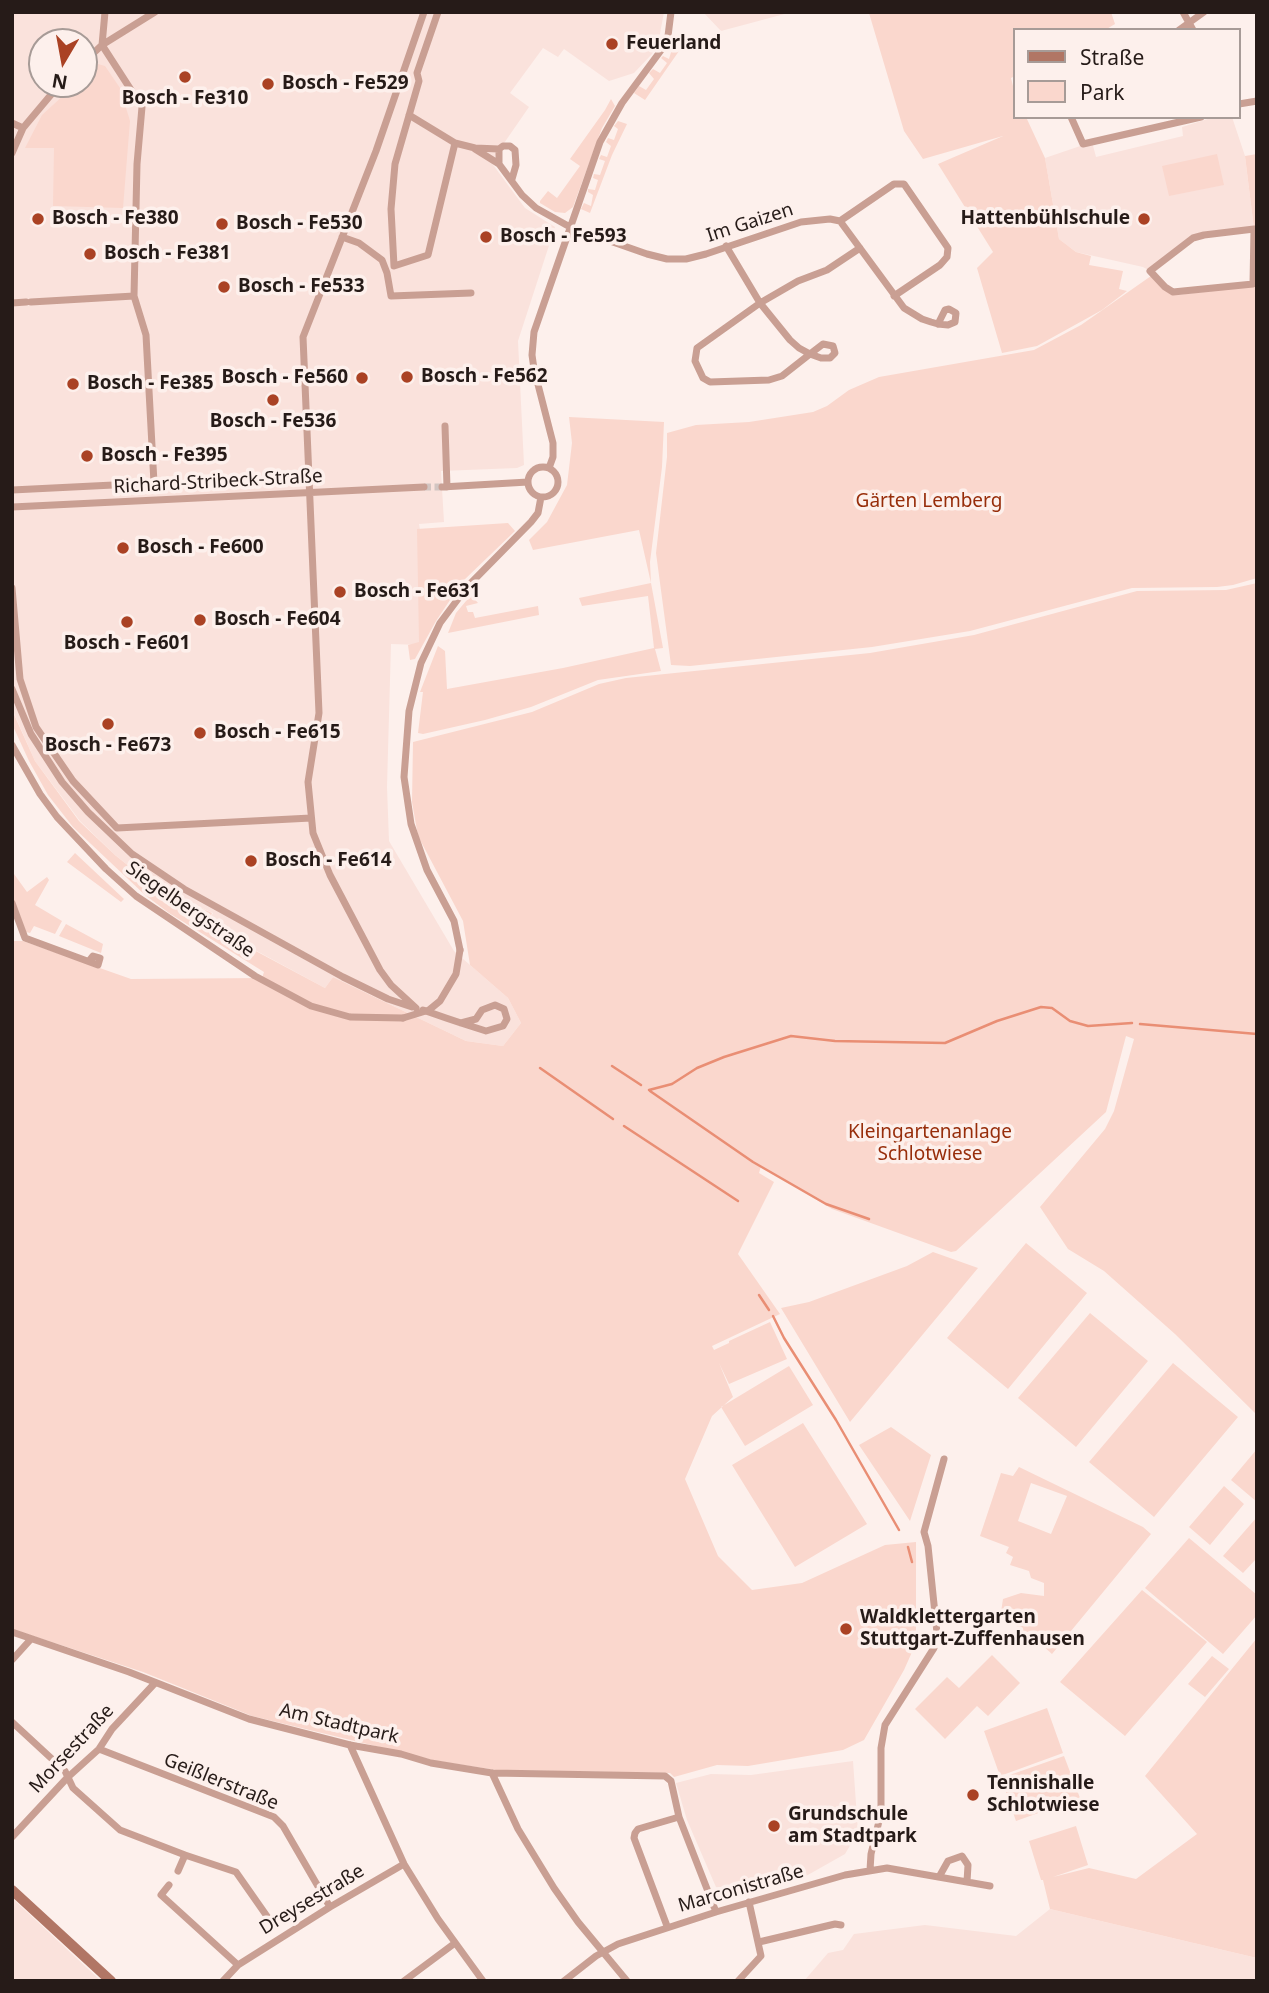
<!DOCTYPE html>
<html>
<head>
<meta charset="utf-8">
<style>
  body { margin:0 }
  #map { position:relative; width:1269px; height:1993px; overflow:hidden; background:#fdf0ec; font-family:"Noto Sans",sans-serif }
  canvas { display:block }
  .frame { position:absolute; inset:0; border:14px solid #261b18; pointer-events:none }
  .legend { position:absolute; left:1013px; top:28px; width:228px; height:91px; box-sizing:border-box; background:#fdf0ec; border:2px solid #a79b97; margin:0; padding:9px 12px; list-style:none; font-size:21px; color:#261b18 }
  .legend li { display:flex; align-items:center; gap:14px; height:35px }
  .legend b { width:35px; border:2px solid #a79b97 }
  .north { position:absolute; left:28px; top:28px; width:70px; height:70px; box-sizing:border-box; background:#fdf0ec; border:2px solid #a79b97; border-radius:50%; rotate:190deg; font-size:19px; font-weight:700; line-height:28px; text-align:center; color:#261b18 }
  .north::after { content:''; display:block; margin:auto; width:24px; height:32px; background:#aa4224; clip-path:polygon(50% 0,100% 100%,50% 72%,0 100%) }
</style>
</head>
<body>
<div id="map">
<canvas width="1269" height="1993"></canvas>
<div class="frame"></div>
<ul class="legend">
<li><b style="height:9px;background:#b17665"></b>Straße</li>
<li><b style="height:19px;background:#fad7cd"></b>Park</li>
</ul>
<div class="north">N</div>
</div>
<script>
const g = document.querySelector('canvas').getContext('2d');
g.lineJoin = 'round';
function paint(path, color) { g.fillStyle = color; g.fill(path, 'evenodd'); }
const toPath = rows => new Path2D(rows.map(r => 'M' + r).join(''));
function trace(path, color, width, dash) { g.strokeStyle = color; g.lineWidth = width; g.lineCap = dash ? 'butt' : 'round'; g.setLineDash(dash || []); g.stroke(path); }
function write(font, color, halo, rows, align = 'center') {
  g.font = font + ' "Noto Sans",sans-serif'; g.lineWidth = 7; g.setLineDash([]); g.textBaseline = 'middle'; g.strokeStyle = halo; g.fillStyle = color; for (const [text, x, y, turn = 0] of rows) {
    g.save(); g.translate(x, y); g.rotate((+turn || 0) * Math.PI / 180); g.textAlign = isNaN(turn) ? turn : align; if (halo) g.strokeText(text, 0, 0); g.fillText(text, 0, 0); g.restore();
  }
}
const built = toPath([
  [12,12,664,12,659,39,652,54,634,73,609,81,564,49,558,57,543,48,510,93,529,107,491,162,525,208,555,227,518,341,524,465,517,468,441,471,444,522,419,524,427,573,421,645,391,644,387,787,389,841,454,951,508,998,521,1023,503,1046,466,1041,333,977,325,988,207,924,213,913,155,887,114,854,80,821,35,761,12,709],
  [42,42,84,42,84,84,42,84],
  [703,12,792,12,721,31],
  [1214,117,1232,117,1245,156,1254,229,1193,238,1150,271,1143,267,1076,252,1059,239,1045,158,1092,142,1096,157,1183,136,1182,127],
  [853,1761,858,1832,845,1854,806,1876,722,1901,687,1820,676,1783,711,1774,751,1775],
  [12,1898,101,1981,12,1981],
  [1050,1909,1257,1958,1257,1981,804,1981,828,1953,843,1950,854,1934,925,1925,1016,1936]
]);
const green = toPath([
  [873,12,1111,12,1115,24,1105,30,1015,30,1015,76,1011,78,1015,94,1015,117,1026,117,1045,158,1059,239,1076,252,1091,256,1089,265,1123,271,1119,289,1127,291,1102,310,1037,346,1002,353,977,268,993,252,938,164,1003,136,923,159,904,131,869,13],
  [677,42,682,42,679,51,645,100,634,93,639,86,646,90,654,79,649,73,653,69,660,73,667,63,661,58,663,56,669,59,672,49,668,48],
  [98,64,105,66,120,88,130,121,123,208,53,206,54,148,25,148,42,115,76,84,84,84,84,77],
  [611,99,615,106,602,128,573,207,565,213,555,212,540,203,540,201,548,191,557,198,580,166,570,159,605,110],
  [618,121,627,124,612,155,590,213,581,209,584,203,591,206,593,195,588,192,588,189,595,190,598,180,593,178,594,174,600,175,605,161,599,159,601,155,607,157,611,146,606,142,608,138,614,140,618,129,614,126],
  [1217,154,1224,185,1169,196,1162,166],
  [1257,154,1257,229,1254,229,1245,156],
  [1151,276,1168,292,1176,295,1257,286,1257,578,1233,585,1217,587,1132,588,970,631,872,647,690,666,671,665,656,553,667,457,667,433,696,425,749,422,813,412,827,406,849,390,879,377,1034,350,1081,325],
  [569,417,664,422,662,467,650,562,651,583,663,648,655,649,661,671,598,680,531,707,485,720,423,734,418,733,423,692,420,692,438,646,445,651,447,689,563,668,654,648,648,596,582,606,579,598,651,583,639,530,533,550,529,540,547,522,567,485,572,443],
  [508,523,515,531,462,582,436,621,415,659,410,660,408,645,419,642,417,529],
  [1257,583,1257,1415,1175,1334,1104,1271,1068,1249,1040,1207,1105,1129,1114,1111,1134,1039,1126,1036,1106,1112,956,1251,951,1252,832,1209,761,1166,759,1173,774,1182,738,1254,780,1314,712,1346,714,1350,729,1343,729,1341,770,1322,787,1359,729,1384,719,1363,733,1397,712,1416,685,1479,718,1556,752,1590,802,1583,885,1545,916,1542,916,1643,904,1670,864,1740,843,1750,748,1766,717,1765,674,1777,670,1773,496,1770,437,1761,252,1716,143,1672,12,1629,12,941,23,941,131,979,262,978,264,972,169,913,145,895,73,827,48,795,29,761,12,724,12,710,35,761,79,821,115,855,155,887,212,913,207,925,325,988,333,977,466,1041,503,1046,521,1023,508,998,470,965,463,921,418,836,412,802,413,742,532,712,599,684,626,678,870,653,974,635,1137,591,1226,590],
  [471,595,478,603,466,606,468,612,473,612,475,618,538,606,539,615,448,633,456,613],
  [75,853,124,899,121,902,67,862],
  [12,874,14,874,27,892,47,877,49,880,35,905,62,921,55,934,34,926,30,933,26,932,12,895],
  [66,924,103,944,101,953,59,936],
  [1026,1243,1087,1293,1008,1389,947,1338],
  [933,1252,978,1268,850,1422,781,1308,809,1302,907,1266],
  [1090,1313,1148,1361,1076,1447,1018,1398],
  [1173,1363,1238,1417,1154,1517,1089,1462],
  [789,1366,813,1405,745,1446,721,1407],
  [803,1423,867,1524,795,1567,732,1465],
  [891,1427,931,1455,910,1521,859,1445],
  [1257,1449,1257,1502,1231,1480],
  [1019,1467,1143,1527,1151,1534,1052,1654,1042,1645,1039,1647,1001,1612,1003,1599,1021,1593,1044,1596,1044,1583,1031,1578,1029,1571,1010,1565,1013,1557,1006,1553,1009,1547,980,1536,1001,1473,1013,1476],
  [1031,1483,1067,1496,1051,1534,1018,1521],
  [1224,1486,1244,1504,1210,1545,1189,1527],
  [1257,1517,1257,1558,1243,1573,1223,1556],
  [1189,1538,1257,1595,1257,1615,1223,1654,1145,1588],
  [1142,1590,1207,1642,1125,1736,1060,1682],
  [1257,1638,1257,1958,1050,1909,1043,1880,1041,1880,1029,1841,1076,1826,1088,1865,1053,1877,1089,1868,1136,1879,1197,1834,1145,1776],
  [992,1655,1020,1683,988,1716,977,1706,945,1739,915,1709,947,1677,959,1688],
  [1212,1656,1229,1669,1205,1697,1188,1684],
  [1047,1708,1063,1753,1000,1776,984,1731],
  [1064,1756,1080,1798,1016,1821,1001,1778]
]);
const stream = toPath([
  [1140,1024,1257,1034],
  [612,1066,641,1085],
  [540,1068,613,1119],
  [649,1090,672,1084,697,1068,724,1057,791,1036,835,1041,945,1043,997,1021,1041,1007,1052,1008,1070,1021,1088,1026,1132,1023],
  [650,1091,753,1162,826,1204,869,1219],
  [624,1126,738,1201],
  [759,1295,769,1310],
  [773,1316,784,1338,836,1420,899,1530],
  [908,1547,912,1562]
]);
const minorTunnel = toPath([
  [424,487,442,487]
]);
const minor = toPath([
  [438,12,417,73,419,81,395,164,391,209,394,266,428,255,455,143],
  [1183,12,1193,30],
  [1179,30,1204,12],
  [84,62,102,45,155,12],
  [1239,104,1257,101],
  [409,115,455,143,475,148,499,149],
  [1071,117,1083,144,1201,117],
  [12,123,23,128],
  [475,149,499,164],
  [12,153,23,128,60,84],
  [512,179,516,165,515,150,510,146,503,146,499,149,499,164,522,195,536,208,570,227,647,254,667,259,686,259,706,254,801,222,830,219,840,221,904,308,922,319,931,322,938,324,948,325,955,322,956,313,949,309,945,310,938,324],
  [840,221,894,184,904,184,948,248,947,257,940,265,894,296],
  [1254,229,1253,284,1173,292,1165,287,1150,271,1193,238,1204,235,1254,229,1257,229],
  [342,237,359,243,382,260,387,273,391,296,471,293],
  [726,246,760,303,790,340,799,348,810,354,821,358,830,358,835,353,833,346,823,344,810,354,782,376,769,380,710,382,703,378,695,361,697,348,760,303,798,281,827,270,860,248],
  [31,302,134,296,137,164,142,107,102,45,105,12],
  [12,303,26,302],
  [445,426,447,487],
  '528 482a15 15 0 1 1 30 0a15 15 0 1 1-30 0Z',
  [549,468,553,457,553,443,534,369,532,355,534,332,600,142,622,103,662,49,668,36,671,12],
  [442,487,528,482],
  [12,490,154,483,146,335,134,296],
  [12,507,424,487],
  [12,588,20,679,36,727,73,781,117,828,311,818],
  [12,689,31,734,62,782,88,812,132,854,184,889,343,977,388,999,412,1007],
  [12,745,40,794,57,817,106,869,136,896,255,976,311,1006,350,1017,403,1018],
  [12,903,25,938,98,965,100,958,93,956,89,961],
  [460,950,454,921,427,870,411,824,404,777,409,711,421,663,440,623,467,587,531,522,538,513,541,497],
  [416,1008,391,985,380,970,330,875,313,833,308,782,319,713,303,337,376,151,424,12],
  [423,1010,446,1018,461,1023,486,1031,503,1026,507,1019,504,1009,495,1005,482,1010,476,1019,461,1023],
  [12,1632,129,1672,249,1719,350,1745,401,1754,431,1763,492,1773,665,1776,671,1781,679,1817,716,1912],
  [12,1660,31,1639],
  [12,1722,65,1771,73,1788,120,1830,185,1855,178,1871],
  [350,1745,404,1864,438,1919,483,1981],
  [99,1749,274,1817,283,1826,330,1907],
  [492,1773,518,1829,554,1888,578,1922,627,1981],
  [12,1837,67,1778,99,1749,112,1729,155,1683],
  [185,1855,236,1872,271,1922],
  [870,1870,871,1854,881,1813,881,1748,885,1725,934,1648,937,1633,928,1546,924,1532,944,1459],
  [939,1877,948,1861,962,1856,968,1865,967,1882],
  [169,1885,161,1895,238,1965],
  [667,1926,634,1838,635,1833,638,1829,679,1817],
  [759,1942,835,1924,841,1925],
  [223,1981,238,1965,330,1907,404,1864],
  [404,1981,455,1943],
  [564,1981,596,1956,618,1944,716,1912,845,1875,887,1868,990,1886],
  [738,1981,761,1956,749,1902]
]);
const secondary = toPath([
  [12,1890,111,1981]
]);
const minorBridge = toPath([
  [403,1018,429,1010,440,1001,456,974,460,950]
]);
const markers = [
  [612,44,7,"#aa4224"],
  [185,77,7,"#aa4224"],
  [268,84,7,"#aa4224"],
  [38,219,7,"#aa4224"],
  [1144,219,7,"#aa4224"],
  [222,224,7,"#aa4224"],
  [486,237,7,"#aa4224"],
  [90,254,7,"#aa4224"],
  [224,287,7,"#aa4224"],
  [407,377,7,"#aa4224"],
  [362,378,7,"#aa4224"],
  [73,384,7,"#aa4224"],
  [273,400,7,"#aa4224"],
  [87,456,7,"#aa4224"],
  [123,548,7,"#aa4224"],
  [340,592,7,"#aa4224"],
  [200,620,7,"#aa4224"],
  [127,622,7,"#aa4224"],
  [108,724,7,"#aa4224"],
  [200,733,7,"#aa4224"],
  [251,861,7,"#aa4224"],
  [846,1629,7,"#aa4224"],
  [973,1795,7,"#aa4224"],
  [774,1826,7,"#aa4224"]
];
const poiNames = [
  ["Feuerland",626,44],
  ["Bosch - Fe529",282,84],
  ["Bosch - Fe310",185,99,"center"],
  ["Bosch - Fe380",52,219],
  ["Hattenbühlschule",1130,219,"right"],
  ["Bosch - Fe530",236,224],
  ["Bosch - Fe593",500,237],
  ["Bosch - Fe381",104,254],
  ["Bosch - Fe533",238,287],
  ["Bosch - Fe562",421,377],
  ["Bosch - Fe560",348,378,"right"],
  ["Bosch - Fe385",87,384],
  ["Bosch - Fe536",273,422,"center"],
  ["Bosch - Fe395",101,456],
  ["Bosch - Fe600",137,548],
  ["Bosch - Fe631",354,592],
  ["Bosch - Fe604",214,620],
  ["Bosch - Fe601",127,644,"center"],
  ["Bosch - Fe615",214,733],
  ["Bosch - Fe673",108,746,"center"],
  ["Bosch - Fe614",265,861],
  ["Waldklettergarten",860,1618],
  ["Stuttgart-Zuffenhausen",860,1640],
  ["Tennishalle",987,1784],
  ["Schlotwiese",987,1806],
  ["Grundschule",788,1815],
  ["am Stadtpark",788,1837]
];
const streetNames = [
  ["Im Gaizen",750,223,-18],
  ["Richard-Stribeck-Straße",218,482,-3],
  ["Siegelbergstraße",190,910,35],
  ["Am Stadtpark",339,1724,13],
  ["Morsestraße",72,1749,-47],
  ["Geißlerstraße",221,1782,22],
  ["Marconistraße",741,1889,-16],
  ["Dreysestraße",312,1900,-31]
];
const parkNames = [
  ["Gärten Lemberg",929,502],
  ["Kleingartenanlage",930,1133],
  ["Schlotwiese",930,1155]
];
paint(built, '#fae2dc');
paint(green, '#fad7cd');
trace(stream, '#e98e74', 2.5);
trace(minorTunnel, '#d2c5c2', 7, [7, 3.5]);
trace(minor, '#c99f93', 7);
trace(secondary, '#b17665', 10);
trace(minorBridge, '#c99f93', 7);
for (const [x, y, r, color] of markers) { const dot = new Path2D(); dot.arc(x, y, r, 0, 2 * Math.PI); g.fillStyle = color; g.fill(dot); trace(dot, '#fdf0ec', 2.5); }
write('bold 19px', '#261b18', '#fdf0ec', poiNames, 'left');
write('19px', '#261b18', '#fdf0ec', streetNames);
write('19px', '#972d0a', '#fdf0ec', parkNames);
</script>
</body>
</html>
